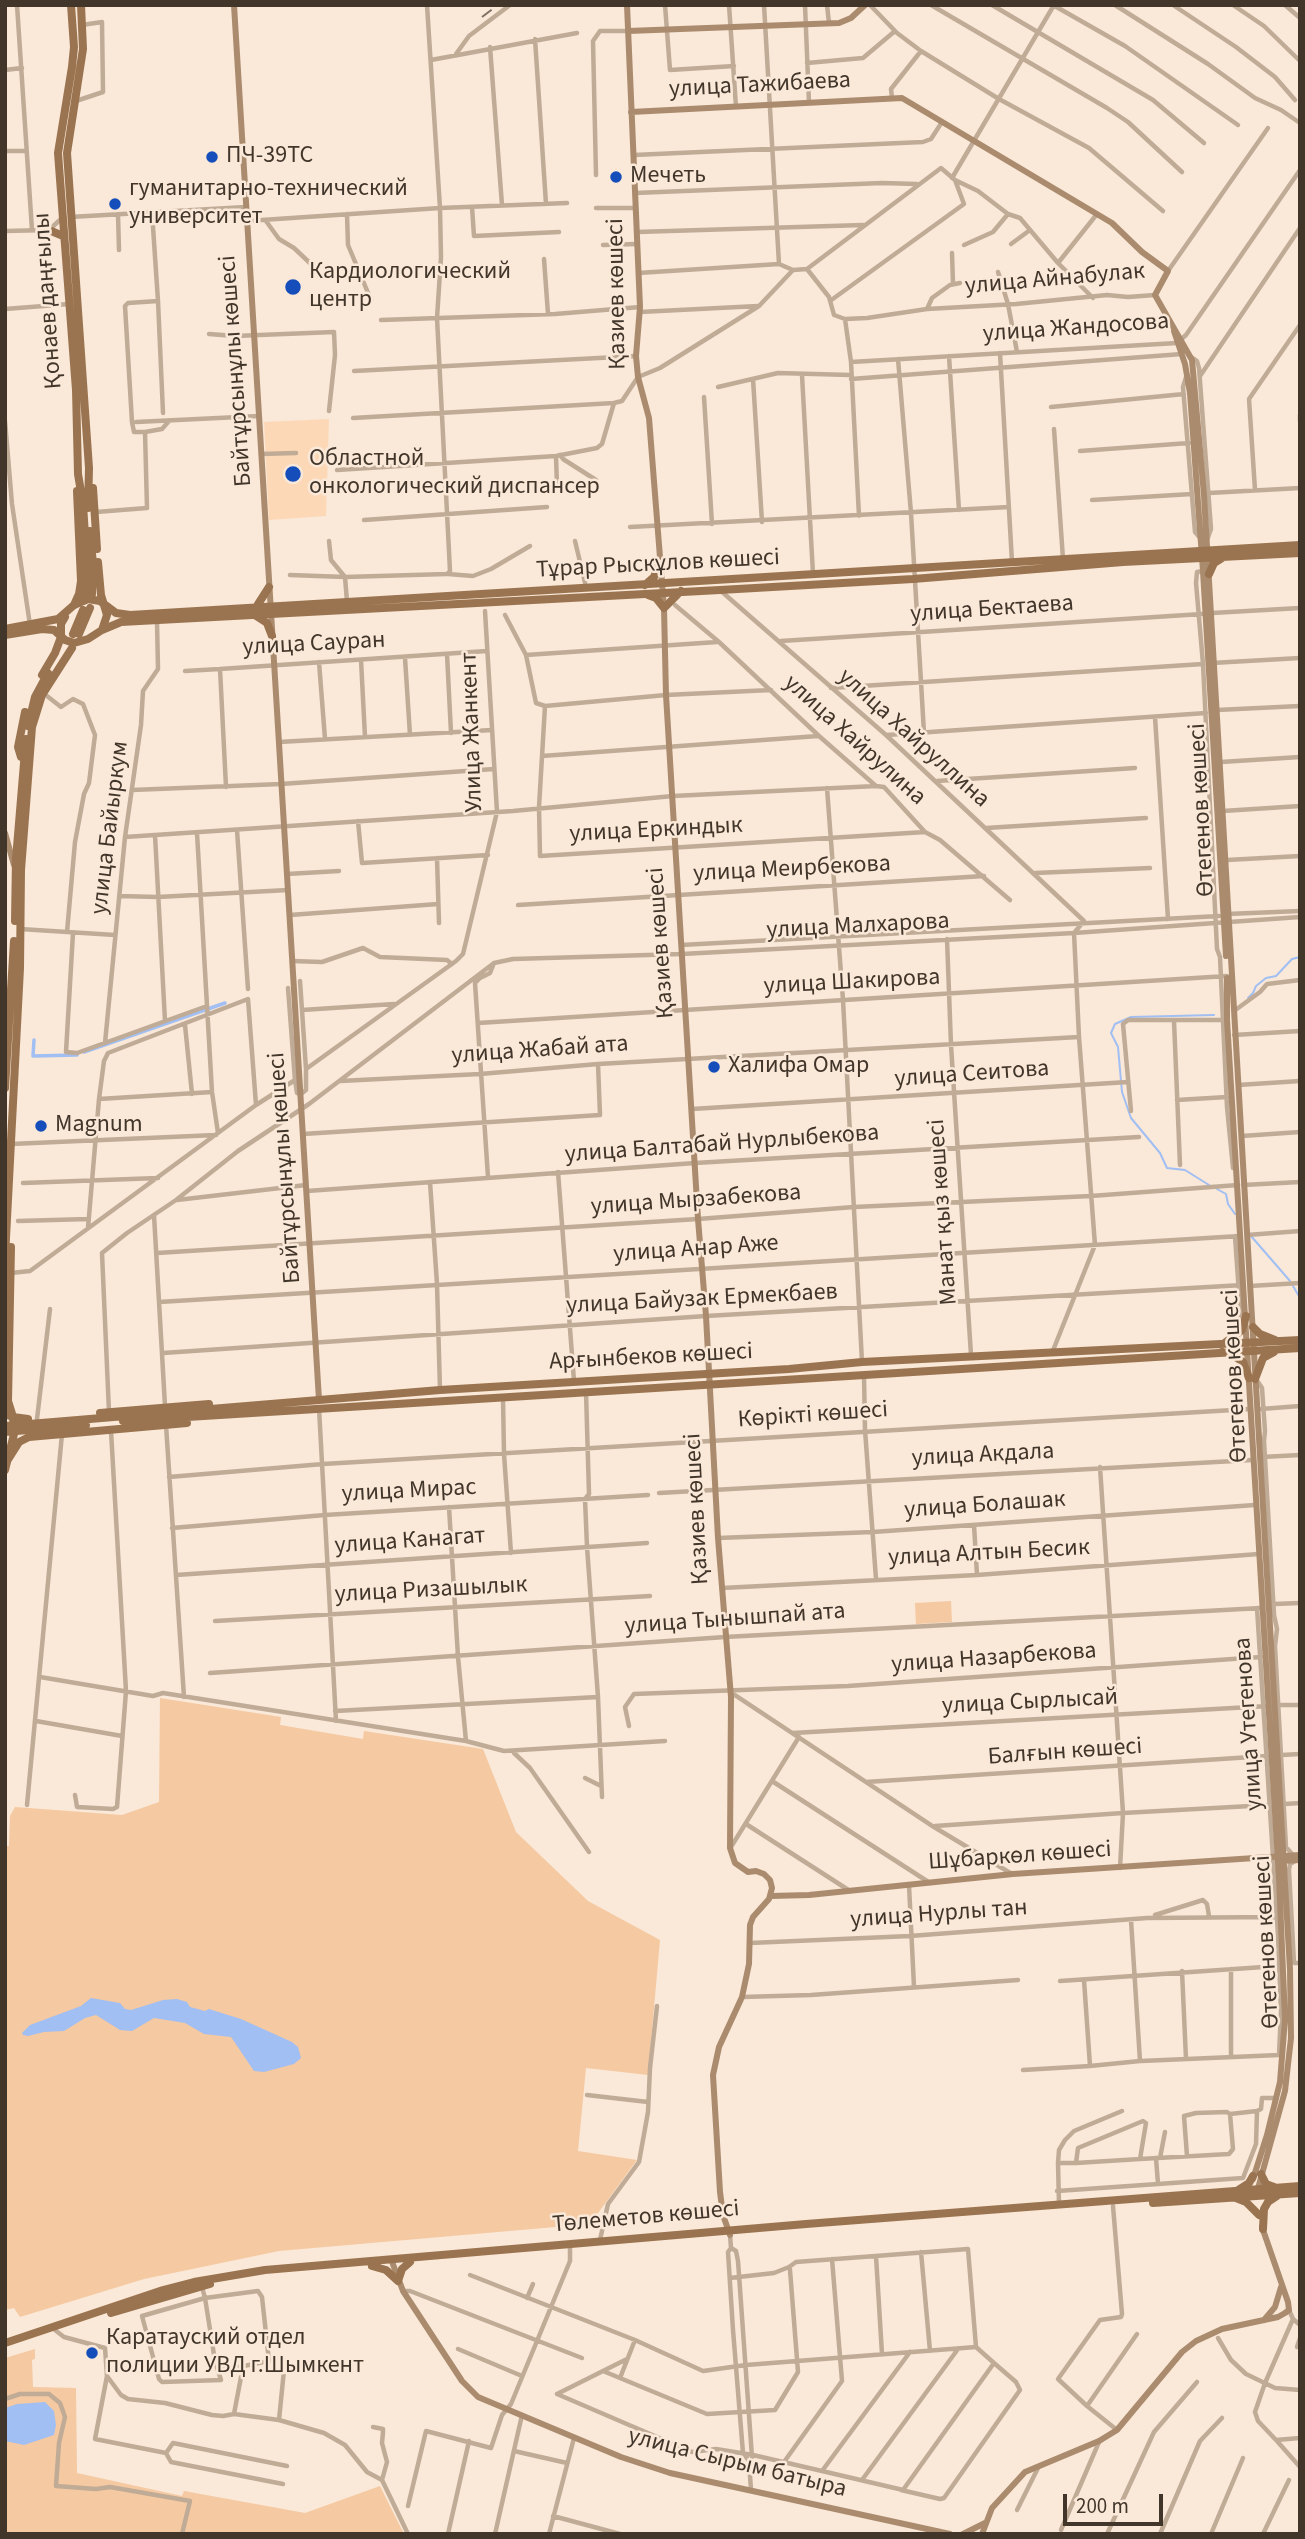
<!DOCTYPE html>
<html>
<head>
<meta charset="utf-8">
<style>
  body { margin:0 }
  #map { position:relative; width:1305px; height:2539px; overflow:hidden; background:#fae8d8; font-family:"Source Sans 3",sans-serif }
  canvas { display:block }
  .frame { position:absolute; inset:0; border:7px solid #42362b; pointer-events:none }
  .scale { position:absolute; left:1063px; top:2494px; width:100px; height:32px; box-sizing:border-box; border:4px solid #42362b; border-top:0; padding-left:9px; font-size:21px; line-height:24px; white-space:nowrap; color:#42362b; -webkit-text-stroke:5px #fae8d8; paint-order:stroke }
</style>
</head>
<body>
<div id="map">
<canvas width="1305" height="2539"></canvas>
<div class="frame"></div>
<div class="scale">200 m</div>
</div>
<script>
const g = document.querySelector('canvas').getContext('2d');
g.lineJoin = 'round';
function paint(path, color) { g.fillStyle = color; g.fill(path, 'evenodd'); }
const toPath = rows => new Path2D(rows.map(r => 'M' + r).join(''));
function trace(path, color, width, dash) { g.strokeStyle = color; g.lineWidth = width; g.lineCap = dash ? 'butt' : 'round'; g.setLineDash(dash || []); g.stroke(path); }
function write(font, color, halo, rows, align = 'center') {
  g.font = font + ' "Source Sans 3",sans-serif'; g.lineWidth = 5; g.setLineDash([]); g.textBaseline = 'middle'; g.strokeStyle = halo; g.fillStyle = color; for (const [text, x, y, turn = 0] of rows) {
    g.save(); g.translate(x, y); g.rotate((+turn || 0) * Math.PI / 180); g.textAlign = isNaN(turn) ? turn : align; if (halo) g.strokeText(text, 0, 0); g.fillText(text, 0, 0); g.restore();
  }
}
const built = toPath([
  [329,419,326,516,269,520,264,422]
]);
const green = toPath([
  [951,1601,952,1622,916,1624,915,1603],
  [160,1698,281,1717,280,1725,363,1739,364,1731,483,1749,516,1832,588,1901,660,1940,648,2075,586,2068,578,2151,637,2160,590,2224,279,2251,144,2279,20,2317,14,2308,5,2310,5,1846,9,1846,10,1816,15,1807,122,1815,159,1802],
  [35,2349,35,2359,32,2360,33,2387,76,2388,77,2473,182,2496,184,2491,305,2513,380,2486,404,2534,5,2534,5,2358]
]);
const water = toPath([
  [91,1998,120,2003,125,2009,131,2010,163,2000,177,1999,187,2002,190,2007,205,2011,209,2009,241,2019,292,2042,298,2047,301,2058,294,2064,264,2072,254,2071,231,2037,204,2034,185,2023,154,2018,132,2031,120,2030,96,2015,85,2018,64,2031,44,2032,28,2036,23,2035,22,2033,30,2025,81,2006],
  [45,2402,54,2411,56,2425,54,2435,24,2445,5,2441,5,2408,17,2404]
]);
const stream = toPath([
  [1248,998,1253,993,1256,986,1266,978,1276,976,1292,959,1300,957],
  [1209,1185,1185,1170,1167,1168,1160,1153,1131,1118,1122,1092,1118,1047,1111,1033,1115,1024,1131,1017,1214,1015],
  [1217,1189,1226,1194,1228,1204,1235,1214],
  [1251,1236,1290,1281],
  [1293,1286,1300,1298]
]);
const canal = toPath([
  [34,1040,33,1056,77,1055],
  [84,1052,225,1003]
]);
const street = toPath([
  [17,5,32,230],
  [665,5,670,70,734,66],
  [729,5,736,107],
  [764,5,779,264],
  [805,5,809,103],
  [827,5,829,23],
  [870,5,897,33,921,51,999,99,1089,148,1163,211],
  [931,5,1107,108,1128,122,1182,172],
  [992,5,1153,100,1204,143],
  [1053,5,1125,46,1238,125],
  [1115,5,1208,64,1255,98,1281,110,1300,123],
  [1173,5,1236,47,1275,77,1295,100],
  [1233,5,1264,26,1300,61],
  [1285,5,1300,18],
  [535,39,546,204],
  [490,47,502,205],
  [456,54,469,36,510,5],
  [431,60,577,33],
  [807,63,863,58,895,31],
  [5,70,22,68],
  [892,98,891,89,921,51],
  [76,101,103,92,102,22,82,25],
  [5,151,26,151],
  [634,155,923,142,931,139,942,122],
  [596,175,593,41,600,31,628,31],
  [952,178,1054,5],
  [635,193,882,183,917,184],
  [472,207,474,236,559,232],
  [596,208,635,208],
  [118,214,119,250],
  [347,214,348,245,371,300],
  [70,217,246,207],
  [247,221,440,208,567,203],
  [266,221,279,239,294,248,312,265],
  [5,231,49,230,62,218],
  [637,232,863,225],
  [1011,244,1030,230],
  [603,245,637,244],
  [964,245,993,232,1008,214],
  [952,253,953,284],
  [544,259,548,314],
  [1058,263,1097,214],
  [807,269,829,297,834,315,845,319,851,362,859,516],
  [1168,271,1268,128],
  [998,272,1008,304,1017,352],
  [638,273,779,264,793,270],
  [158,301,163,413],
  [830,301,964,204,955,180],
  [5,309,69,304],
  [927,309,932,298,950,285,960,283],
  [640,312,758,306],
  [845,319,867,318,927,309,1016,304,1107,295,1128,297,1155,295],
  [381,320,555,314,640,307],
  [209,334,235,336,334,332,335,355,329,411],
  [1000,353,1012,562],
  [949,356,959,510],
  [1190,356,1197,361,1199,368,1211,529,1207,540],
  [898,359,911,513,924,733],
  [851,362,1177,343,1186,335,1300,170],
  [354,371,636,356],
  [1187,374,1183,387,1195,532,1201,539],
  [802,375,813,574],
  [1200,376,1300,228],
  [753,379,762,522],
  [851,379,1182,354],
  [718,387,778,373,850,375],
  [704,397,712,524],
  [1051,407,1184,394],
  [1300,415,1300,421],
  [353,418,614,403],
  [5,421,12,504,30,625],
  [136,422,259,416],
  [1054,429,1063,559],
  [145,432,134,432,132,422,125,306,128,303,158,301,152,212],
  [1080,451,1189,443],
  [261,454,296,453],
  [560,455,563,459,596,480],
  [556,456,557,487],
  [337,470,556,456,597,448,602,444,614,403,622,401,638,377,660,368,759,306,793,270,807,269,941,168,955,180,978,191,1008,214,1020,218,1058,263,1093,298],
  [1255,490,1249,399,1300,325],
  [1209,493,1300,488],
  [1092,500,1192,494],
  [96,512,147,508,145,432,162,429,169,421],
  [364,520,547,507],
  [630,527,1009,507],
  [575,541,586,587],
  [1203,571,1197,572,1196,583,1203,664,1217,949,1220,957,1227,1107,1233,1168],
  [448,574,473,576,491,569,530,546],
  [290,575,345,577,331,560,329,541],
  [721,591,886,735,1084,921,1074,933,1079,1037,1095,1245,1052,1353],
  [347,602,345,577,447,574,450,571,437,318,441,257,440,208,427,5],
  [675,605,719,642,819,736,876,786,884,787,925,832,940,840,1010,900],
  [1212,613,1300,608],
  [505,615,526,655,536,703,545,706,666,695,771,690],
  [781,641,1202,614],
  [447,654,451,733],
  [526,655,717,642],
  [405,658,410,735],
  [361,660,365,737],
  [319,662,325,739],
  [1212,663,1300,658],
  [185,671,220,669],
  [831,688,1203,664],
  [47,696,61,707,73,699,83,704,95,735,89,783,84,794,75,842,67,932],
  [545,706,539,807,540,856,925,832],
  [1217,710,1300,706],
  [1155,717,1168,919],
  [887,735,1206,713],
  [279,742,492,730],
  [542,756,818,736],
  [1221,762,1300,757],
  [937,781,1135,768],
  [226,787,220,669,487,651],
  [827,788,843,1000,862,1362],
  [132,790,281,784,494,769],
  [1223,811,1300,806],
  [358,821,362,863,488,855],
  [986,828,1146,818],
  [237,830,248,989],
  [197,833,212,1092,218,1133],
  [155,835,165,1021],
  [125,837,513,811,673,796,876,786],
  [437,858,439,923],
  [1227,860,1300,856],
  [1035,873,1150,868],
  [287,874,339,871],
  [119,896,158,897,288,890],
  [518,905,984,876],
  [1227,914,1300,911],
  [290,915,438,904],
  [20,929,115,935],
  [73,933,66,1052,77,1053,207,1006],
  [947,939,951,1045,971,1355],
  [681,945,1219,916],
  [292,961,322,962,363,948,380,957,447,960,452,964],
  [300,981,306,1069,456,961,463,954,497,812,485,611],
  [302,1010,394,1004],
  [1234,1011,1260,992,1267,984,1300,980],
  [1174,1021,1180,1165],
  [478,1023,1227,976],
  [185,1025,192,1094],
  [1234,1035,1300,1031],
  [105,1043,125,837,141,725,143,691,158,669,157,621],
  [295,1080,297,1093,301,1094,306,1090,306,1070],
  [340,1081,480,1074,598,1064,1079,1037],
  [1238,1085,1300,1081],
  [99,1099,212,1092],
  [1177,1100,1227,1097],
  [692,1109,1128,1082],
  [1131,1111,1123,1024,1128,1020,1226,1020],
  [303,1134,600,1115,598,1064],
  [1242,1136,1300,1132],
  [11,1144,216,1135],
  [558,1172,574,1381],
  [488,1177,475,983,480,978,490,973,494,963],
  [430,1182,437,1284,440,1390],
  [23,1183,158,1178],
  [1243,1185,1300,1182],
  [307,1191,695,1163,1139,1137],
  [177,1200,306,1185],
  [154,1215,165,1406],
  [18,1221,88,1219],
  [88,1228,99,1099,104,1061,108,1053,248,999,256,1105],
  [1247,1235,1300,1231],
  [1235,1236,1241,1322],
  [157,1253,698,1219,854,1207,1091,1196,1238,1185],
  [11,1273,30,1271,256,1105,295,1080,288,988],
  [1250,1286,1300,1283],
  [159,1302,1240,1236],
  [163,1353,706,1316,1243,1285],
  [864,1375,865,1430,876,1579],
  [1256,1379,1262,1388,1265,1431,1264,1441,1274,1615,1277,1629,1275,1646,1286,1847,1292,1854],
  [586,1392,589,1494,585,1499,587,1547,598,1697,602,1797],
  [503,1398,504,1454,511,1553],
  [319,1408,336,1721],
  [1261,1409,1300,1406],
  [109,1412,102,1253,127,1233,176,1200,238,1151,309,1104,494,963,513,959,682,954,1074,933,1300,917],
  [37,1419,50,1309],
  [166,1425,184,1697],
  [1262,1457,1300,1455],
  [1100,1467,1123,1813,1120,1868],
  [169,1477,323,1464,1250,1409],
  [659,1493,1252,1460],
  [449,1507,458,1657,466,1741],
  [974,1525,977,1575],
  [172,1528,325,1515,648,1495],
  [718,1538,873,1532,1255,1505],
  [176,1575,647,1543],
  [722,1588,977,1575,1259,1554],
  [1274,1604,1300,1603],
  [1257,1608,1278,1935,1281,2011,1279,2055],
  [215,1621,650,1596],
  [210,1673,725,1637,1261,1608],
  [40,1677,153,1696,163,1693,466,1741,504,1751,665,1741],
  [732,1693,934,1827,1012,1874],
  [1279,1705,1300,1705],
  [335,1711,598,1697],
  [36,1721,122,1736],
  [629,1726,625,1707,634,1694,848,1686,1261,1657],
  [793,1733,1268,1706],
  [514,1753,530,1768,589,1852],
  [1282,1755,1300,1754],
  [585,1778,601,1786],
  [772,1781,930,1883],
  [866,1782,1267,1756],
  [75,1795,77,1807,113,1809,117,1807,126,1691,111,1431],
  [1285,1804,1300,1803],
  [27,1805,62,1434],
  [746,1824,850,1891],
  [935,1826,1123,1813,1269,1805],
  [731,1847,799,1737],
  [1295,1861,1290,1864,1289,1870,1294,1963,1300,1963],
  [909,1885,914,1987],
  [1155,1915,1203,1900,1207,1904,1209,1916],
  [750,1943,910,1936,1147,1918,1276,1917],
  [1182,1971,1186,2059],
  [1060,1981,1278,1966],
  [742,1997,811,1995,1018,1980],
  [1231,2057,1231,1969],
  [1141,2061,1279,2055],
  [1090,2066,1140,2061,1131,1920],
  [1023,2070,1090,2066,1084,1980],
  [587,2095,648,2102],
  [1230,2114,1257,2111,1261,2109,1262,2098,1276,2098],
  [1160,2158,1165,2132],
  [1140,2159,1229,2154,1233,2149,1230,2114,1227,2112,1196,2113,1184,2116,1187,2156],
  [1058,2163,1059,2150,1065,2140,1074,2131,1122,2111],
  [1158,2184,1243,2178,1256,2144,1257,2111],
  [1057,2191,1158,2184,1156,2158],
  [1059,2204,1058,2163,1076,2163,1078,2148,1143,2121,1146,2123,1140,2159,1076,2163],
  [1113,2206,1122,2314,1121,2317,1100,2320,1058,2379,1087,2406,1117,2430],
  [730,2235,731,2248,728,2252,733,2330,743,2453,749,2461,751,2490],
  [600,2240,608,2204,639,2162,648,2112,650,2068,657,2006],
  [731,2248,736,2251,738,2261,752,2457],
  [921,2252,930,2351],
  [876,2256,882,2354],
  [470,2275,635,2340,703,2371,746,2365,976,2347,968,2249,796,2262,789,2267],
  [202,2287,205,2298,258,2291,262,2297,269,2361,218,2371],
  [404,2291,410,2291,582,2358],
  [205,2298,215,2361,221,2380,162,2382,159,2379,142,2316,205,2298],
  [527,2298,533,2284],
  [1289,2310,1293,2319,1300,2325],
  [1293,2319,1265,2383,1255,2412,1258,2421,1276,2440,1300,2438],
  [55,2330,64,2337,105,2348,107,2376,95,2439,166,2453],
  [1218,2338,1231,2360,1246,2374,1275,2388,1300,2390],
  [1297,2347,1300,2338],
  [458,2349,522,2376],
  [603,2371,707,2414,775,2410,798,2372,790,2270,789,2267,774,2273,730,2278],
  [107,2376,121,2395,128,2399,165,2403,212,2415,223,2416,234,2414,279,2420,324,2433,345,2445,367,2472,382,2480,408,2534],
  [620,2378,635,2340],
  [557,2394,692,2452,716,2449,753,2455,822,2471,910,2352],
  [557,2394,627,2359],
  [5,2399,20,2394,49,2394,60,2403,65,2417,59,2443,56,2486,96,2489,110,2487,190,2501,182,2534],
  [1087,2406,1137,2334],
  [234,2414,241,2377],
  [279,2420,284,2370,288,2366,301,2368],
  [373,2427,383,2429,383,2432,382,2443,387,2462,382,2480],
  [1277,2441,1300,2467],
  [514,2451,567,2463],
  [166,2453,173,2443,287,2466],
  [166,2453,171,2462,283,2484],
  [784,2462,842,2381,832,2259],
  [822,2471,903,2490,994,2363,976,2347],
  [862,2480,958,2349],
  [901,2490,940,2499,944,2498,1020,2390,1016,2382,994,2363],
  [408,2506,426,2431,491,2448,502,2415,511,2404,570,2261,570,2248],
  [1017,2510,1039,2466],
  [553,2516,620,2534],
  [1061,2530,1099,2442],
  [448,2534,469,2441],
  [495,2534,522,2415],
  [549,2534,574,2438],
  [1107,2534,1154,2432,1197,2382],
  [1160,2534,1200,2441,1222,2418],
  [1211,2534,1243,2458],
  [1263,2534,1289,2480]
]);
const secondary = toPath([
  [234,5,319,1400],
  [627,5,640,307,636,356,638,377,649,418,664,608,666,695,698,1219,706,1316,718,1538,731,1697,730,1848,735,1863,748,1872,756,1871,764,1874,770,1880,772,1888,769,1899,753,1917,750,1925,749,1964,742,1997,719,2047,713,2075,720,2192,723,2215,730,2235],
  [628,31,839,23,851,18,865,5],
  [631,112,902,98,1112,223,1142,252,1168,271,1155,295,1192,360,1204,495,1290,1969,1291,2038,1285,2091,1257,2192],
  [1174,331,1185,364,1190,393,1203,571,1226,956],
  [5,833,14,865],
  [1227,978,1227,1020,1279,1878,1285,2019,1280,2082,1267,2135,1253,2179],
  [1280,1861,1300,1860],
  [771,1896,809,1895,1013,1874,1300,1855],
  [391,2259,403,2291,462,2381,478,2397,621,2457,670,2473,950,2534],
  [1264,2320,1275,2307,1281,2287],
  [963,2534,985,2523],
  [982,2534,992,2508,1025,2472,1099,2441,1117,2430,1182,2352,1196,2341,1222,2329,1278,2317,1285,2313,1289,2310,1288,2302,1262,2227]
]);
const primary = toPath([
  [71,5,74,47,72,67,58,153,76,390,78,474,83,504,87,567,85,595],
  [81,5,83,49,67,153,89,468,88,508],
  [49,230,63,236],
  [93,488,97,549],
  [90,531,93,564,92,594],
  [98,562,101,595,107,615,102,630],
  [1209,574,1214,563,1222,558],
  [645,585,654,577,660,562],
  [648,595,656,598,664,608,681,591],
  [74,605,79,594,81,581,77,491],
  [255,609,269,587],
  [253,614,267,623,272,636],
  [5,629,58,619,74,605,88,599,100,601,116,613,130,615,1300,545],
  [73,634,83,610],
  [79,634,90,608],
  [5,635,42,629,54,630,65,640,74,643,88,639,102,630,121,622,720,590,913,579,1123,562,1300,553],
  [42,675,55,653,61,637,61,624,65,617],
  [28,726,35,697,48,673],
  [21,757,18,747,25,712],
  [15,921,16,859,26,739],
  [5,1088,14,941],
  [11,1247,8,1401,13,1417,28,1419],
  [5,1257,20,968,21,870,32,727,42,695,72,648],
  [1253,1327,1260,1334,1275,1340],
  [1222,1345,1242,1330,1246,1316],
  [1231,1354,1243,1362,1249,1378],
  [1255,1379,1263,1358,1274,1352],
  [100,1413,209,1404],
  [5,1414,13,1417,14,1434,5,1470],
  [123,1421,1300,1348],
  [5,1426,440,1390,789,1369,862,1362,1300,1340],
  [5,1432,86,1425],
  [7,1461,19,1442,29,1437,187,1423],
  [1261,2174,1266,2184,1274,2187],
  [1238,2190,1249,2183,1253,2176],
  [1236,2198,1246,2202,1259,2215],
  [1153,2203,1300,2193],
  [1263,2229,1264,2209,1268,2202,1277,2196],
  [372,2266,386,2270,398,2281,402,2269,410,2262],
  [111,2313,210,2284],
  [5,2343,163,2290,194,2282,265,2270,806,2224,1300,2186]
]);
const rail = toPath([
  [482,17,498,5]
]);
const markers = [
  [212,157,7,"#154eba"],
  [616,177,7,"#154eba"],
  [115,204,7,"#154eba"],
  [293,287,9,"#154eba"],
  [293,474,9,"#154eba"],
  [714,1067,7,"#154eba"],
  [41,1126,7,"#154eba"],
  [92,2353,7,"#154eba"]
];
const streetNames = [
  ["улица Тажибаева",760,86,-3],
  ["улица Айнабулак",1055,280,-5],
  ["Қазиев көшесі",618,294,-91],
  ["Қонаев даңғылы",49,301,-94],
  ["улица Жандосова",1076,329,-4],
  ["Байтұрсынұлы көшесі",237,371,-94],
  ["Тұрар Рыскұлов көшесі",658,565,-3],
  ["улица Бектаева",992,610,-4],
  ["улица Сауран",314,645,-3],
  ["Улица Жанкент",473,732,-92],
  ["улица Хайруллина",913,739,42],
  ["улица Хайрулина",854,741,42],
  ["Өтегенов көшесі",1203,810,-93],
  ["улица Байыркум",111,828,-83],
  ["улица Еркиндык",656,831,-3],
  ["улица Меирбекова",792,870,-3],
  ["улица Малхарова",858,927,-3],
  ["Қазиев көшесі",662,943,-94],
  ["улица Шакирова",852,983,-3],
  ["улица Жабай ата",540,1051,-4],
  ["улица Сеитова",972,1075,-4],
  ["улица Балтабай Нурлыбекова",722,1145,-4],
  ["Байтұрсынұлы көшесі",286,1168,-94],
  ["улица Мырзабекова",696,1201,-4],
  ["Манат қыз көшесі",944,1212,-94],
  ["улица Анар Аже",696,1250,-4],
  ["улица Байузак Ермекбаев",702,1300,-3],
  ["Арғынбеков көшесі",651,1358,-3],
  ["Өтегенов көшесі",1236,1376,-93],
  ["Көрікті көшесі",813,1416,-4],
  ["улица Акдала",983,1456,-3],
  ["улица Мирас",409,1492,-3],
  ["улица Болашак",985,1506,-4],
  ["Қазиев көшесі",698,1509,-93],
  ["улица Канагат",410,1542,-4],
  ["улица Алтын Бесик",989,1554,-3],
  ["улица Ризашылык",431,1591,-3],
  ["улица Тынышпай ата",735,1620,-4],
  ["улица Назарбекова",994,1659,-4],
  ["улица Сырлысай",1030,1703,-3],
  ["улица Утегенова",1250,1724,-94],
  ["Балғын көшесі",1065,1753,-4],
  ["Шұбаркөл көшесі",1020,1857,-4],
  ["улица Нурлы тан",939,1915,-4],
  ["Өтегенов көшесі",1268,1942,-93],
  ["Төлеметов көшесі",646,2218,-5],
  ["улица Сырым батыра",737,2464,14]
];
const poiNames = [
  ["ПЧ-39ТС",226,157],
  ["Мечеть",630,177],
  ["гуманитарно-технический",129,190],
  ["университет",129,218],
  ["Кардиологический",309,273],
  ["центр",309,301],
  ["Областной",309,460],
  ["онкологический диспансер",309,488],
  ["Халифа Омар",728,1067],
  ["Magnum",55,1126],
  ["Каратауский отдел",106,2339],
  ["полиции УВД г.Шымкент",106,2367]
];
paint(built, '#fcd8b7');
paint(green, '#f5c9a1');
paint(water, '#a1bff3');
trace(stream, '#a1bff3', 2);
trace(canal, '#a1bff3', 3.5);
trace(street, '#c0ab97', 4.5);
trace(secondary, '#aa8b6e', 6);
trace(primary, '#9a7450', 8);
trace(rail, '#7e7064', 2, [12, 12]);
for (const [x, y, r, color] of markers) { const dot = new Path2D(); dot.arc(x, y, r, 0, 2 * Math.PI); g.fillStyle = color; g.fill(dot); trace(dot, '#fae8d8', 2.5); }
write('24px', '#42362b', '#fae8d8', streetNames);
write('24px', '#42362b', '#fae8d8', poiNames, 'left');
</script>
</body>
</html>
